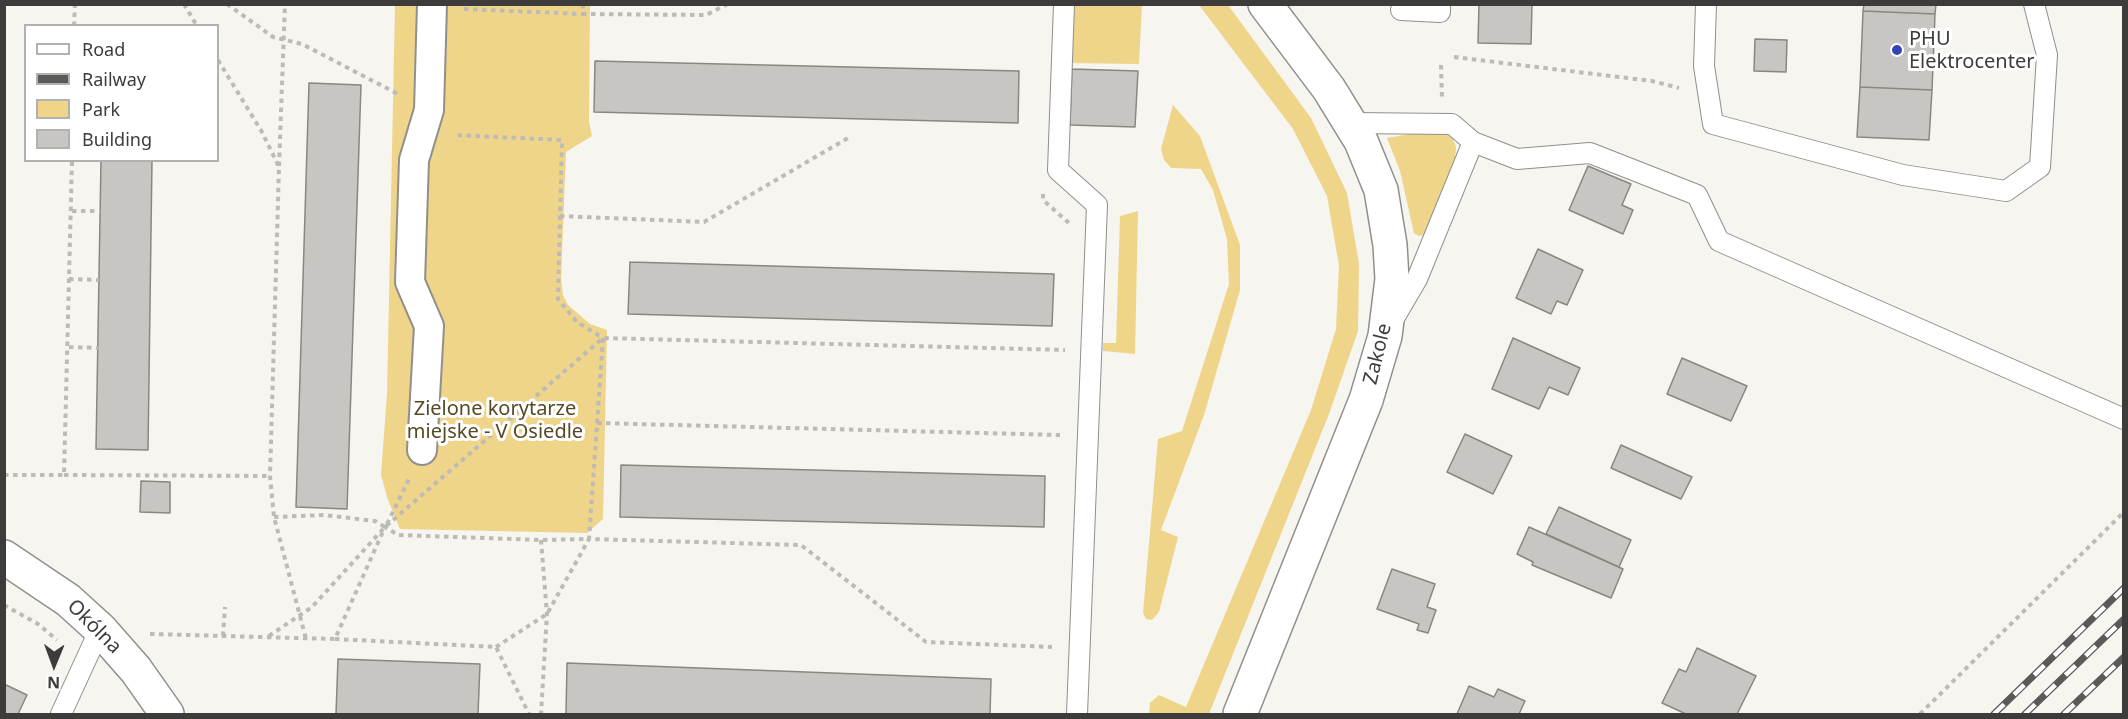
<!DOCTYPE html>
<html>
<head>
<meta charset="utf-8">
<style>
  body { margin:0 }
  #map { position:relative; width:2128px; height:719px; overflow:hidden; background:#f7f5f0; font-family:"Noto Sans",sans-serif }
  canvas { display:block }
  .frame { position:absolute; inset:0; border:6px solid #3d3c3a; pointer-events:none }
  .legend { position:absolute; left:24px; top:24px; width:195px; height:138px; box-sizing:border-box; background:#fff; border:2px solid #b1b1b0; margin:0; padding:8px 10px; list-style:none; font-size:18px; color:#3d3c3a }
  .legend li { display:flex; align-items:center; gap:12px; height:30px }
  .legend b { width:30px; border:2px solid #b1b1b0 }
  .north { position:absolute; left:24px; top:635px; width:60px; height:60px; -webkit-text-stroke:4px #fff; paint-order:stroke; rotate:181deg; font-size:16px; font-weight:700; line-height:24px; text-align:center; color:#3d3c3a }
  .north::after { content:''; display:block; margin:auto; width:21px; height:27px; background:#3d3c3a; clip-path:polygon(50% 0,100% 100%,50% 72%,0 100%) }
</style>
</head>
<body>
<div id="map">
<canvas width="2128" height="719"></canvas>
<div class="frame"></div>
<ul class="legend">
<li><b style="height:8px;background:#fff"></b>Road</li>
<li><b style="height:8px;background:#5b5a58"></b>Railway</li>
<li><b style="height:16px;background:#eed58a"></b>Park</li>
<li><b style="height:16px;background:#c8c6c2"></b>Building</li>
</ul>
<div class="north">N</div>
</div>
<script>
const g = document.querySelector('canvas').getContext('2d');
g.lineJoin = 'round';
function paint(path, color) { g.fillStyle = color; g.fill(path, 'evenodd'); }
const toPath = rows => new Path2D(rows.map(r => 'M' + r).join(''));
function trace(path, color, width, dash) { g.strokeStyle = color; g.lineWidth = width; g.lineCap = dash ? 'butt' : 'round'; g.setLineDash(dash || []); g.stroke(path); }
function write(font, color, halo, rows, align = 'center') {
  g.font = font + ' "Noto Sans",sans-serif'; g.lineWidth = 6; g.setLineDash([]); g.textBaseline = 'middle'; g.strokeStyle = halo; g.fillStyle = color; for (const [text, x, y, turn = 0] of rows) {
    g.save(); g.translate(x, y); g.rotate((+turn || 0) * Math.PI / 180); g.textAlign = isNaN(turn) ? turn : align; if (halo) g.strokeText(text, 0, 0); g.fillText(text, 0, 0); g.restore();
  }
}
const green = toPath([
  [395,5,590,5,589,122,592,136,566,152,561,279,563,295,568,305,590,324,607,330,603,519,587,533,400,529,388,500,381,475,387,394],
  [1071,5,1142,5,1139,64,1070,63],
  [1199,5,1228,5,1311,118,1347,193,1359,264,1358,331,1329,414,1209,714,1149,714,1150,703,1159,695,1186,707,1311,410,1336,329,1339,266,1327,196,1293,129],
  [1173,105,1200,136,1240,245,1240,290,1204,415,1161,530,1178,537,1159,612,1152,620,1146,619,1143,613,1158,439,1182,431,1229,284,1227,239,1213,190,1201,169,1171,168,1164,160,1161,149],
  [1421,132,1445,133,1453,139,1456,147,1455,160,1431,224,1424,235,1419,236,1414,233,1400,171,1387,138],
  [1138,211,1135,354,1103,351,1103,343,1116,343,1120,216]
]);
const building = toPath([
  [1479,4,1532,4,1531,44,1478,43,1479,4],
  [1864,4,1936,4,1935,14,1863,11,1864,4],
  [1863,11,1935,14,1932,90,1860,87,1863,11],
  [1755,39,1787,40,1786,72,1754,71,1755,39],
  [595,61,1019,71,1018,123,594,112,595,61],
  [1072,69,1138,71,1135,127,1070,125,1072,69],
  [309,83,361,85,347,509,296,507,309,83],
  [1860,87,1932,90,1929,140,1857,137,1860,87],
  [101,160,152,160,148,450,96,449,101,160],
  [1588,166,1631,184,1622,205,1633,210,1623,234,1569,210,1588,166],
  [1538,249,1583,270,1567,305,1557,301,1551,314,1516,298,1538,249],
  [630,262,1054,274,1052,326,628,314,630,262],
  [1513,338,1580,368,1568,395,1549,387,1539,409,1492,389,1513,338],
  [1682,358,1747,386,1731,421,1667,394,1682,358],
  [1465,434,1512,456,1493,494,1447,472,1465,434],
  [1621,445,1692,477,1681,499,1611,468,1621,445],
  [621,465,1045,476,1044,527,620,517,621,465],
  [141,481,170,482,170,513,140,512,141,481],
  [1559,507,1631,540,1619,567,1546,534,1559,507],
  [1529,527,1623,569,1611,598,1532,565,1533,562,1517,554,1529,527],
  [1392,569,1435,584,1427,607,1436,610,1428,633,1417,630,1419,624,1377,609,1392,569],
  [1697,648,1756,676,1737,714,1686,714,1662,703,1679,669,1686,672,1697,648],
  [338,659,480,664,478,714,336,714,338,659],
  [567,663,991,679,990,714,566,714,567,663],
  [4,684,27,695,18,714,4,714,4,684],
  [1469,686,1494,697,1498,689,1525,701,1519,714,1457,714,1469,686]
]);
const path = toPath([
  [184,4,197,26],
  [227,4,273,37,302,44,398,94],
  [583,4,583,14,706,15,728,4],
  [464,9,583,14],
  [74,26,75,4],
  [1454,57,1652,81,1679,88],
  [218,60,262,132,279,167,270,476,274,517,306,639],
  [1441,65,1442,98],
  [279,166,285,4],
  [1043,194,1043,200,1069,223],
  [72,211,100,211],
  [560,216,704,222,848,138],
  [69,279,99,280],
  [69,347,98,348],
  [597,423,1060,435],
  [4,475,64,475,72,160],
  [64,475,270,476],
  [274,517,324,515,375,521,385,527],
  [387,524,410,477],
  [541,540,547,614,541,714],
  [4,605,38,624,57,640],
  [150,634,335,639,385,527,398,535,541,540,589,539,603,338,577,322,558,299,562,140,454,135],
  [223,636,225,607],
  [269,636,312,607,385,527,603,338,1065,350],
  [335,639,496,647,529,714],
  [496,647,547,614,589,539,801,545,926,642,1052,647],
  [1920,714,2124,512]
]);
const service = toPath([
  [1064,4,1058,170,1097,205,1077,714],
  [1706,4,1704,66,1713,124,1903,175,2006,191,2040,167,2047,55,2034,4],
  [1401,10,1440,12,1440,4],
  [1351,123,1452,124,1473,142,1417,279,1393,320],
  [1473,142,1517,159,1590,153,1697,195,1719,241,2124,419],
  [61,714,100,629]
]);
const pedestrian = toPath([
  [422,450,429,326,410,282,414,160,429,110,432,4]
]);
const minor = toPath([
  [4,557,68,600,100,629,136,670,167,714],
  [1240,714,1366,400,1385,336,1392,279,1390,245,1381,190,1361,141,1329,89,1265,4]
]);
const rail = toPath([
  [1994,714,2124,588],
  [2025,714,2124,619],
  [2064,714,2124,657]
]);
const markers = [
  [1897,50,6,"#3545b7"]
];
const poiNames = [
  ["PHU",1909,39],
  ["Elektrocenter",1909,62]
];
const streetNames = [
  ["Zakole",1378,354,-76],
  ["Okólna",94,627,45]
];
const parkNames = [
  ["Zielone korytarze",495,409],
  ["miejske - V Osiedle",495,432]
];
paint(green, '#eed58a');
paint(building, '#c8c6c2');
trace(building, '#888782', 1.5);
trace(service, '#918f8b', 22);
trace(pedestrian, '#918f8b', 32);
trace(minor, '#918f8b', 36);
trace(path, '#bdbbb7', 4, [4.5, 4.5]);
trace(service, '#fff', 20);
trace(pedestrian, '#fff', 28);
trace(minor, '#fff', 33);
trace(rail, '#5b5a58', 7);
trace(rail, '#fff', 4.5, [14]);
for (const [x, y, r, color] of markers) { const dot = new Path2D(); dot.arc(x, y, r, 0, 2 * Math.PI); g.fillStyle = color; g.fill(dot); trace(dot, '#fff', 2); }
write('20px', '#3d3c3a', '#fff', poiNames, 'left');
write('20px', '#3d3c3a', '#fff', streetNames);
write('20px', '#564923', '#fff', parkNames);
</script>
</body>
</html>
